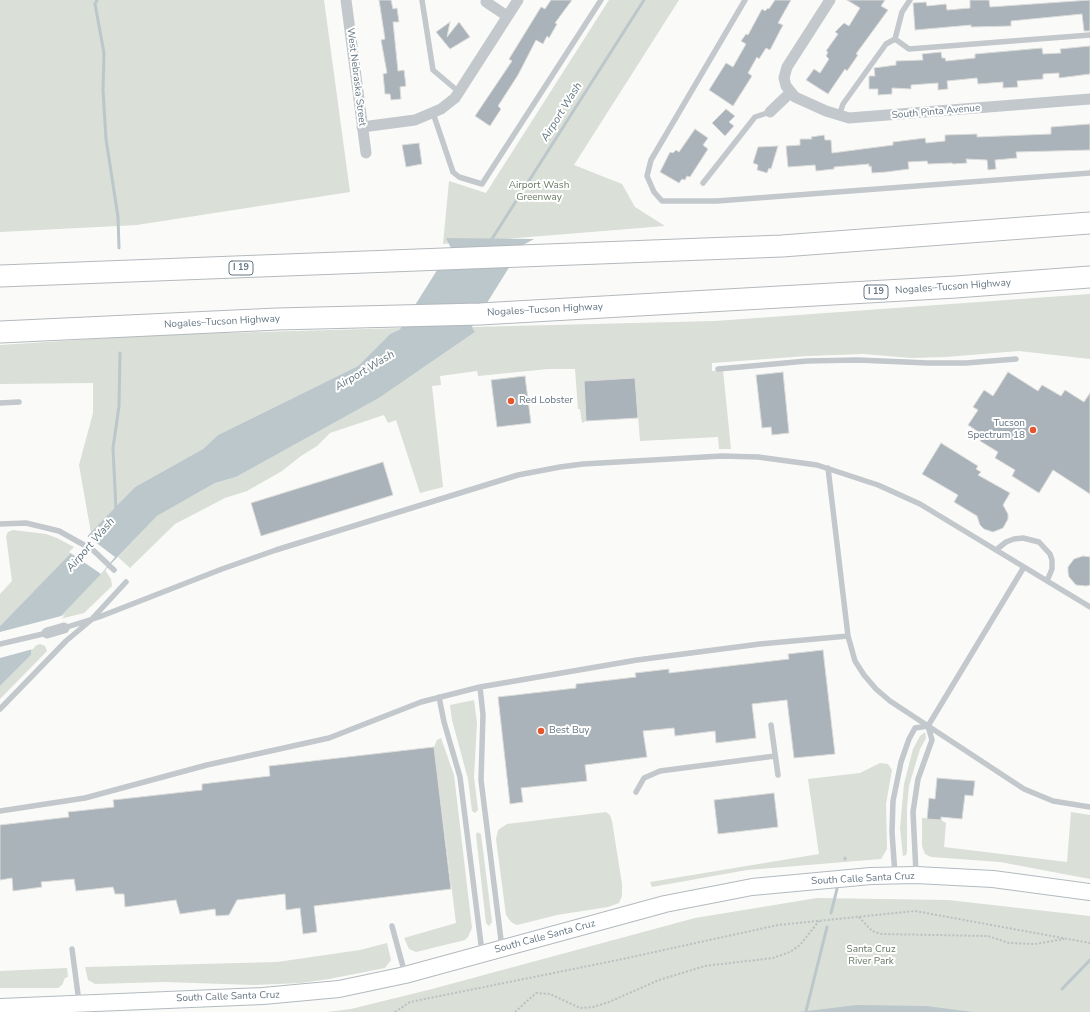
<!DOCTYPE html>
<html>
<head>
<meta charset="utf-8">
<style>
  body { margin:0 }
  canvas { display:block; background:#fafaf8 }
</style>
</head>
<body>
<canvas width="1090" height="1012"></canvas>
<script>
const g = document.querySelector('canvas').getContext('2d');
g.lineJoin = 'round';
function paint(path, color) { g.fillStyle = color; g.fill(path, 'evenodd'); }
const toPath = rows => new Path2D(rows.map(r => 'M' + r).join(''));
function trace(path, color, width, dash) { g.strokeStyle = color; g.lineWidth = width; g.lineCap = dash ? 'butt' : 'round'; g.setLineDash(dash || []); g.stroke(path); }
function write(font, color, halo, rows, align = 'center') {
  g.font = font + ' "Nunito Sans",sans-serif'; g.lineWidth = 4; g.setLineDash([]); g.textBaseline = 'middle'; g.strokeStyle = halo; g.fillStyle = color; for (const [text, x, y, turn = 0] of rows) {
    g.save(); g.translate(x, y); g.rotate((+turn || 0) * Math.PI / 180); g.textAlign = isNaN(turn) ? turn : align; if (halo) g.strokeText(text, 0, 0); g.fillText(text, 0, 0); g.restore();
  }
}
const green = toPath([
  [0,0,324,0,350,192,137,225,0,232],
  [609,0,679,0,574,165,622,184,635,207,665,226,443,244,449,181,486,193],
  [1090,294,1090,359,1019,351,946,357,911,358,864,354,807,356,712,363,712,371,723,370,731,449,719,449,718,437,640,441,635,378,584,381,586,421,582,423,580,409,578,409,575,369,548,369,478,376,477,371,440,376,441,385,432,386,443,487,420,493,396,420,388,423,384,415,330,433,317,446,301,456,282,471,247,491,225,498,175,524,130,568,118,557,157,516,215,483,236,477,379,398,475,332,472,327,715,321],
  [401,328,390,334,358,366,218,435,203,449,135,487,91,533,79,465,93,413,93,383,0,384,0,345,154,335],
  [13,530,46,534,57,538,76,548,0,626,0,594,12,581,6,536,8,532],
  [105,570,111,579,112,586,84,613,56,620],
  [40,644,45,646,47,651,0,699,0,686,31,655,31,647],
  [474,700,477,723,474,777,478,810,475,813,472,811,468,779,452,720,450,705],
  [925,732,926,738,920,749,909,786,907,807,907,852,906,855,903,856,900,828,904,784,913,749,920,736],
  [441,738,454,775,472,928,468,937,465,940,416,952,409,949,404,938,456,923,434,747,437,740],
  [880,763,888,764,892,770,886,804,887,849,881,859,747,870,652,887,650,882,819,854,808,779,860,773],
  [606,812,610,815,612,821,622,884,622,896,619,903,608,907,557,915,517,925,511,922,506,915,496,839,498,830,507,824],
  [1071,812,1090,815,1090,879,1000,862,931,857,925,854,922,846,922,818,941,820,946,823,944,847,1067,862],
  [477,832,481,834,492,922,489,926,486,923,476,835],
  [817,898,948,900,1090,916,1090,1012,327,1012,351,1009,432,989,695,918],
  [387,943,391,960,385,968,329,979,301,983,254,985,164,982,95,984,88,980,85,967,277,962,360,950],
  [67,968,68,977,65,978,62,985,58,988,0,988,0,971]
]);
const water = toPath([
  [446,238,534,239,523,245,472,327,475,332,379,398,236,477,215,483,157,516,31,647,31,655,0,686,0,626,135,487,203,449,218,435,358,366,390,334,400,329,451,248],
  [857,1005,926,1006,973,1012,799,1012]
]);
const pier = toPath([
  [86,535,115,557,101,574,69,552],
  [65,615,33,649,0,658,0,632]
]);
const stream = toPath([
  [97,0,95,4,104,53,103,90,106,139,118,217,119,248],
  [490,242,644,0],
  [116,510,113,448,119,406,120,353],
  [845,859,845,858],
  [831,913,837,889],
  [1062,989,1090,960],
  [806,1011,827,927]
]);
const building = toPath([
  [379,0,391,0,393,9,397,8,399,22,393,22,398,71,404,70,406,86,400,87,401,99,391,100,390,94,385,94,383,74,387,73,381,40,385,39,379,0],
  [551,0,572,0,555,23,557,24,549,38,547,36,543,44,536,40,518,75,498,106,501,109,490,126,475,116,512,61,509,59,541,7,545,9,551,0],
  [775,0,791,0,778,23,783,25,770,50,766,48,759,59,757,57,748,73,752,76,733,106,709,90,726,63,733,67,746,44,741,41,746,34,748,35,762,9,765,11,768,8,769,9,775,0],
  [847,0,885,0,881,6,888,10,856,54,858,55,847,71,845,69,828,94,806,80,814,69,820,73,829,59,826,56,828,52,826,51,838,34,835,32,844,23,849,26,860,8,847,0],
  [970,0,989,0,990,7,1090,0,1090,31,1084,31,1082,14,1011,21,1011,26,971,27,971,25,915,30,913,3,926,2,927,6,946,4,947,10,970,8,970,0],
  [450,22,447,37,459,22,470,37,450,49,436,32,450,22],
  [1090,46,1090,74,1059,78,1059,73,1043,74,1043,79,1017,81,1018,87,1003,88,1003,82,978,84,977,78,947,81,948,89,938,90,938,83,911,85,911,89,892,88,892,94,878,95,878,89,869,89,869,76,875,76,874,68,896,65,896,61,923,60,922,54,941,52,942,58,945,58,946,61,975,58,975,54,1042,48,1043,54,1061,53,1060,49,1090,46],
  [726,109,735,116,729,122,734,126,725,136,712,123,726,109],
  [1090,124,1090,150,1016,152,1017,158,995,160,996,169,988,170,987,160,966,159,967,163,953,164,952,163,928,164,927,161,908,162,909,169,886,172,872,173,871,166,869,167,869,164,834,167,834,169,816,171,815,165,788,167,786,146,800,145,800,139,812,139,811,137,824,135,825,140,831,140,832,153,893,145,893,142,925,138,926,143,945,141,945,135,977,134,977,137,1051,134,1051,127,1090,124],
  [695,129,708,138,703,145,708,149,690,177,687,176,685,180,682,179,679,183,660,172,670,152,673,153,676,150,679,152,695,129],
  [419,143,422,164,406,167,402,145,419,143],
  [778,146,771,169,769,168,767,173,757,170,758,165,753,163,758,147,778,146],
  [783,372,789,433,772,435,771,427,762,428,756,375,783,372],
  [1008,372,1038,391,1042,385,1061,396,1065,390,1084,402,1090,393,1090,494,1053,470,1039,493,1012,476,1015,470,995,458,998,452,980,441,983,435,968,425,978,410,973,407,984,390,993,396,1008,372],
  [525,376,531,423,497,427,491,380,525,376],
  [635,378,638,418,586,421,584,381,635,378],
  [941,443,978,466,976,469,981,472,978,475,1010,493,1003,505,1008,514,1008,519,1003,528,993,532,984,529,980,525,977,516,954,502,958,495,922,474,941,443],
  [383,462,393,495,261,536,251,503,383,462],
  [1083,556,1090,557,1090,585,1086,586,1076,585,1069,577,1068,572,1068,567,1074,559,1083,556],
  [823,650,835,754,794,758,787,700,752,704,756,738,716,743,715,731,675,736,674,728,643,731,647,757,585,765,587,781,521,788,523,802,510,804,498,697,576,688,576,684,636,677,635,673,669,669,669,673,789,659,788,654,823,650],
  [434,747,451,889,314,906,317,932,303,934,300,908,286,910,285,894,237,900,229,915,216,916,215,909,180,914,176,900,125,907,124,894,115,894,113,887,76,891,74,879,41,882,42,887,13,891,12,878,0,880,0,825,69,817,68,812,114,807,113,800,202,790,202,784,270,776,269,766,434,747],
  [937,778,975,781,973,796,965,795,962,819,941,817,941,820,927,819,929,798,935,799,937,778],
  [774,793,778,827,718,834,714,800,774,793]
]);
const path = toPath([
  [859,917,872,931,881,934,988,936,1009,943,1035,944,1064,939],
  [395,1012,410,1002,618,960,778,925,915,911,1090,943],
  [515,1012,536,993,550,994,580,1008,593,1007,609,1002,659,980,705,966,773,958,790,952,800,945,819,921]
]);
const lane = toPath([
  [422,0,433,70,459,92],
  [745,0,651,160,647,176,654,192,662,201,717,201,1090,173],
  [895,39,902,12,910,0],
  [433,113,453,172,459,177,482,184,601,0],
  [839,116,843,104,886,44,895,39,909,49,1090,35],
  [703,183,755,117,770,112],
  [718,369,807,361,858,360,928,363,966,363,1016,359],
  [0,403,19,402],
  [0,524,26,523,59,531,93,550,114,570],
  [996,550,1006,542,1014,539,1023,538,1039,542,1050,554,1052,560,1052,569,1047,581],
  [64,628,99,617,222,569,276,550,518,475,560,467,583,464,722,456,758,457,817,465,878,485,920,504,1090,607],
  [848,636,855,661,864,675,876,689,890,701,1024,789,1053,801,1090,807],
  [0,644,47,633],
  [480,687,483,715,481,780,502,948],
  [439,697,444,722,460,777,482,952],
  [0,709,66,641,91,620,126,582],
  [771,725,778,775],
  [636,792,644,778,660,771,775,756],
  [0,811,85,798,207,765,329,738,421,702,480,687,637,660,760,644,848,636,828,468],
  [916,873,913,812,918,779,932,740,928,726],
  [895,875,892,832,893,801,901,762,909,739,915,728,928,726,1024,567],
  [392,926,405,974],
  [72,949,79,1002]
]);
const street = toPath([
  [346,0,366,153],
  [830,0,787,67,784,78,786,86,795,97,826,111,849,118,1090,99],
  [486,2,507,16],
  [770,112,791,92],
  [362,127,415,120,441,109,455,98,518,0],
  [47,633,64,628]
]);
const secondary = toPath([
  [0,1007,263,996,339,989,405,975,665,904,752,887,871,876,916,875,993,879,1090,892]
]);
const highway = toPath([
  [0,276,782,246,1090,223],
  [0,332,277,319,480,314,956,287,1090,277]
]);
const markers = [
  [511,401,4,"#e4572e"],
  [1033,430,4,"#e4572e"],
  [541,731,4,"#e4572e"]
];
const shields = [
  [241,268,24],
  [876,292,24]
];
const shieldNames = [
  ["I 19",241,268],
  ["I 19",876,292]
];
const streetNames = [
  ["West Nebraska Street",356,77,83],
  ["South Pinta Avenue",936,112,-5],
  ["Nogales–Tucson Highway",953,287,-4],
  ["Nogales–Tucson Highway",545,310,-3],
  ["Nogales–Tucson Highway",222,322,-3],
  ["South Calle Santa Cruz",863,879,-3],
  ["South Calle Santa Cruz",545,937,-15],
  ["South Calle Santa Cruz",228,997,-2]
];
const parkNames = [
  ["Airport Wash",539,186],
  ["Greenway",539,198],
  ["Santa Cruz",871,950],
  ["River Park",871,962]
];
const poiNames = [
  ["Red Lobster",519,401],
  ["Tucson",1025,424,"right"],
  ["Spectrum 18",1025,436,"right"],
  ["Best Buy",549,731]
];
const waterNames = [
  ["Airport Wash",562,112,-58],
  ["Airport Wash",365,371,-31],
  ["Airport Wash",91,545,-49]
];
paint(green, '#dadfd7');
paint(water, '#bbc7cb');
paint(pier, '#fafaf8');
trace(stream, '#bbc7cb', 3);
paint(building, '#aab3b9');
trace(building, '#dcdcda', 1);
trace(secondary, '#b3babf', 18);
trace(highway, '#b4b9bd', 23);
trace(path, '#bbbfc2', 2, [2, 2]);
trace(lane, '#c3c8cc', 5.5);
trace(street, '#c3c8cc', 11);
trace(secondary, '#fff', 16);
trace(highway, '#fff', 21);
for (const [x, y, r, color] of markers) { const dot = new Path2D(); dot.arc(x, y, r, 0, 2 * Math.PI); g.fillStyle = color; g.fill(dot); trace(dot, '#fff', 1.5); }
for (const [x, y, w] of shields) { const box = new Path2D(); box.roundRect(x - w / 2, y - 7, w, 14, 3); g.fillStyle = '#fff'; g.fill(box); trace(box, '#657683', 1); }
write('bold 9px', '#657683', null, shieldNames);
write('10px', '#657683', '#fff', streetNames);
write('10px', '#687a64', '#fff', parkNames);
write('10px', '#657683', '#fff', poiNames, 'left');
write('italic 11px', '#60757c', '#fff', waterNames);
</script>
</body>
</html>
